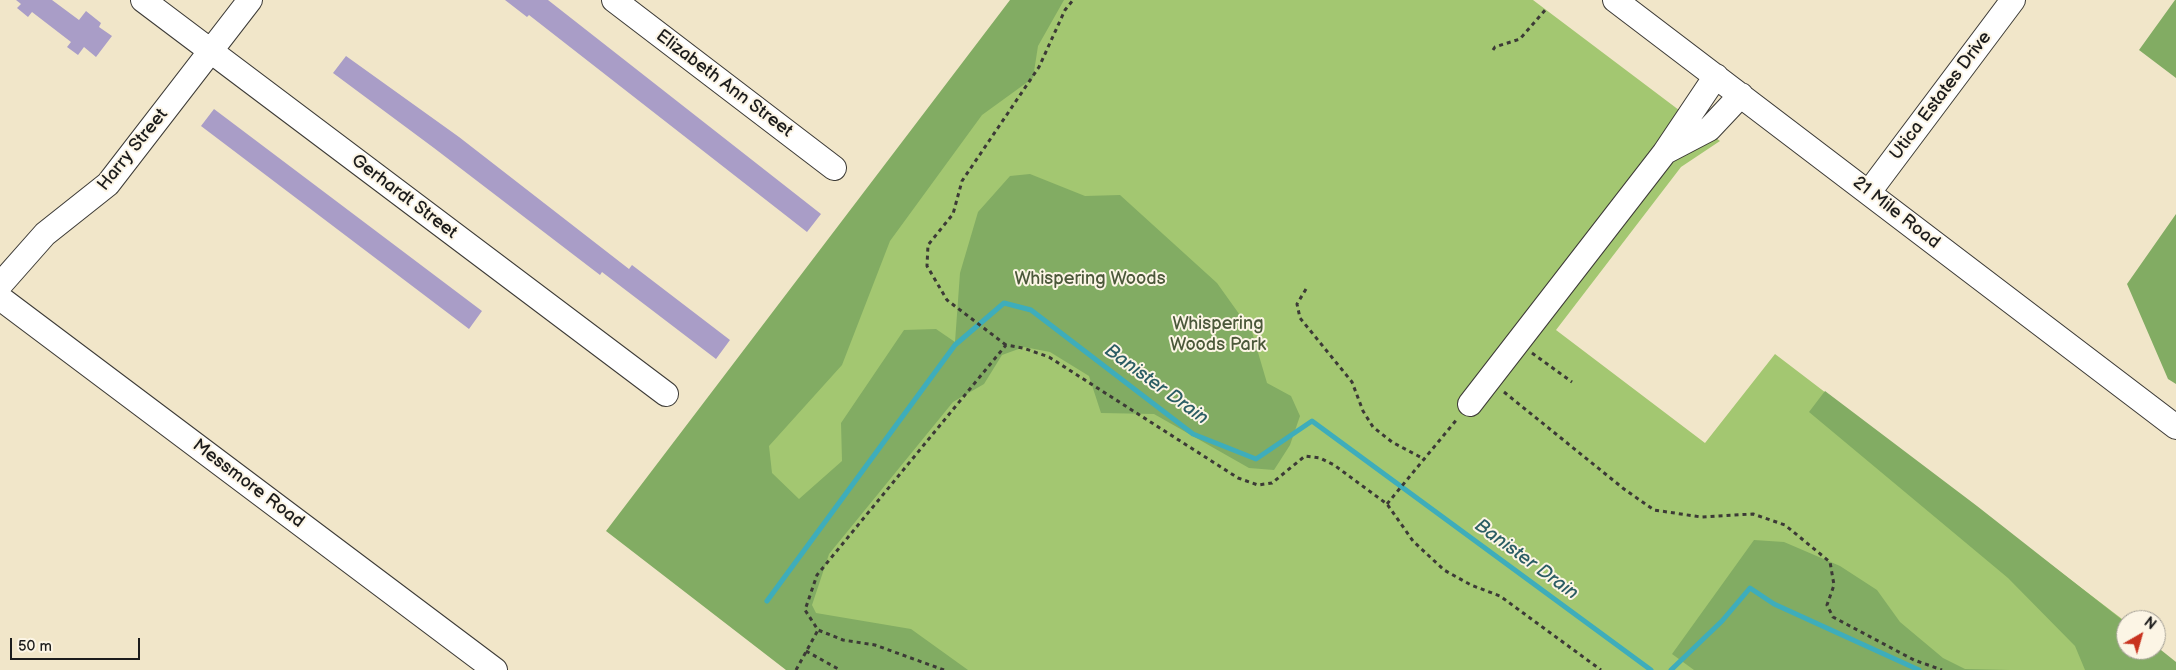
<!DOCTYPE html>
<html>
<head>
<meta charset="utf-8">
<style>
  body { margin:0 }
  #map { position:relative; width:2176px; height:670px; overflow:hidden; background:#f1e6c9; font-family:"Balsamiq Sans",sans-serif }
  canvas { display:block }
  .north { position:absolute; left:2116px; top:610px; width:50px; height:50px; box-sizing:border-box; background:#fcf5e5; border:1px solid #a29e95; border-radius:50%; rotate:38deg; font-size:14px; font-weight:700; line-height:20px; text-align:center; color:#1c1c1c }
  .north::after { content:''; display:block; margin:auto; width:18px; height:22px; background:#c8321e; clip-path:polygon(50% 0,100% 100%,50% 72%,0 100%) }
  .scale { position:absolute; left:10px; top:638px; width:130px; height:22px; box-sizing:border-box; border:2px solid #1c1c1c; border-top:0; padding-left:6px; font-size:15px; line-height:18px; white-space:nowrap; color:#1c1c1c; -webkit-text-stroke:4px #fcf5e5; paint-order:stroke }
</style>
</head>
<body>
<div id="map">
<canvas width="2176" height="670"></canvas>
<div class="north">N</div>
<div class="scale">50 m</div>
</div>
<script>
const g = document.querySelector('canvas').getContext('2d');
g.lineJoin = 'round';
function paint(path, color) { g.fillStyle = color; g.fill(path, 'evenodd'); }
const toPath = rows => new Path2D(rows.map(r => 'M' + r).join(''));
function trace(path, color, width, dash) { g.strokeStyle = color; g.lineWidth = width; g.lineCap = dash ? 'butt' : 'round'; g.setLineDash(dash || []); g.stroke(path); }
function write(font, color, halo, rows, align = 'center') {
  g.font = font + ' "Balsamiq Sans",sans-serif'; g.lineWidth = 4; g.setLineDash([]); g.textBaseline = 'middle'; g.strokeStyle = halo; g.fillStyle = color; for (const [text, x, y, turn = 0] of rows) {
    g.save(); g.translate(x, y); g.rotate((+turn || 0) * Math.PI / 180); g.textAlign = isNaN(turn) ? turn : align; if (halo) g.strokeText(text, 0, 0); g.fillText(text, 0, 0); g.restore();
  }
}
const green = toPath([
  [1015,0,1533,0,1720,141,1681,167,1556,330,1705,443,1775,354,2126,622,2126,649,2119,658,2135,670,805,670,617,526]
]);
const forest = toPath([
  [1010,0,1064,0,1038,46,1033,78,982,115,890,241,842,365,769,446,772,473,799,499,842,461,841,423,904,330,936,329,955,342,960,273,978,212,1010,176,1030,174,1085,196,1120,195,1217,283,1252,332,1267,383,1291,396,1300,416,1290,445,1274,470,1249,468,1154,414,1101,413,1089,376,1050,352,1024,347,1002,355,984,384,953,402,829,554,812,605,816,613,911,629,968,670,786,670,606,531],
  [2175,0,2176,0,2176,78,2139,50],
  [2176,214,2176,384,2168,379,2127,284],
  [1825,391,1977,506,2126,623,2126,650,2156,650,2156,646,2176,662,2176,670,2085,670,2075,646,2008,578,1809,412],
  [1754,540,1784,542,1840,566,1877,590,1900,622,1943,658,1965,669,2010,670,1694,670,1672,654]
]);
const stream = toPath([
  [767,601,955,345,1004,303,1031,310,1193,434,1256,459,1312,421,1651,670],
  [1671,670,1722,621,1750,588,1774,604,1919,670]
]);
const building = toPath([
  [16,0,52,0,79,20,86,11,101,23,99,27,112,36,96,57,84,47,78,55,67,47,71,42,32,12,28,17,17,8,21,4],
  [505,0,548,0,821,214,807,232,529,15,527,17],
  [346,56,459,137,629,269,632,265,730,340,716,359,602,272,600,275,434,148,333,73],
  [214,109,482,311,469,329,201,126]
]);
const path = toPath([
  [1493,50,1495,47,1520,39,1546,9],
  [1306,289,1297,304,1300,318,1352,382,1363,411,1373,427,1392,442,1424,459],
  [1006,345,947,300,927,266,928,245,953,214,962,181,1039,67,1065,10,1073,0],
  [1532,353,1572,382],
  [1504,392,1624,489,1654,510,1701,517,1753,514,1785,525,1830,562,1834,585,1827,605,1833,617,1914,660,1942,670],
  [1387,504,1458,418],
  [806,651,840,670],
  [796,670,818,630],
  [944,670,875,645,843,640,818,630,805,610,817,575,1006,345,1023,348,1049,357,1238,478,1258,485,1272,483,1305,456,1320,458,1334,465,1387,504,1413,541,1444,570,1471,585,1500,596,1601,670]
]);
const minor = toPath([
  [143,0,666,394],
  [614,0,834,168],
  [1615,0,2176,427],
  [1716,76,1665,152,1709,129,1741,95],
  [1869,192,2013,0],
  [0,285,45,234,108,184,250,0],
  [0,298,495,670],
  [1470,404,1665,152]
]);
const streetNames = [
  ["Elizabeth Ann Street",724,84,37],
  ["Utica Estates Drive",1941,96,-53],
  ["Harry Street",133,150,-51],
  ["Gerhardt Street",404,197,37],
  ["21 Mile Road",1896,213,38],
  ["Messmore Road",248,484,37]
];
const parkNames = [
  ["Whispering Woods",1090,279],
  ["Whispering",1218,324],
  ["Woods Park",1218,345]
];
const waterNames = [
  ["Banister Drain",1156,385,36],
  ["Banister Drain",1526,560,36]
];
paint(green, '#a3c771');
paint(forest, '#82ac63');
trace(stream, '#3eadbb', 5);
paint(building, '#a99dc7');
trace(minor, '#3c3a36', 26);
trace(path, '#3c3a36', 3, [4, 4]);
trace(minor, '#fff', 24);
write('18px', '#1c1c1c', '#fcf5e5', streetNames);
write('18px', '#4b583a', '#fcf5e5', parkNames);
write('italic 19px', '#2b5d64', '#fcf5e5', waterNames);
</script>
</body>
</html>
